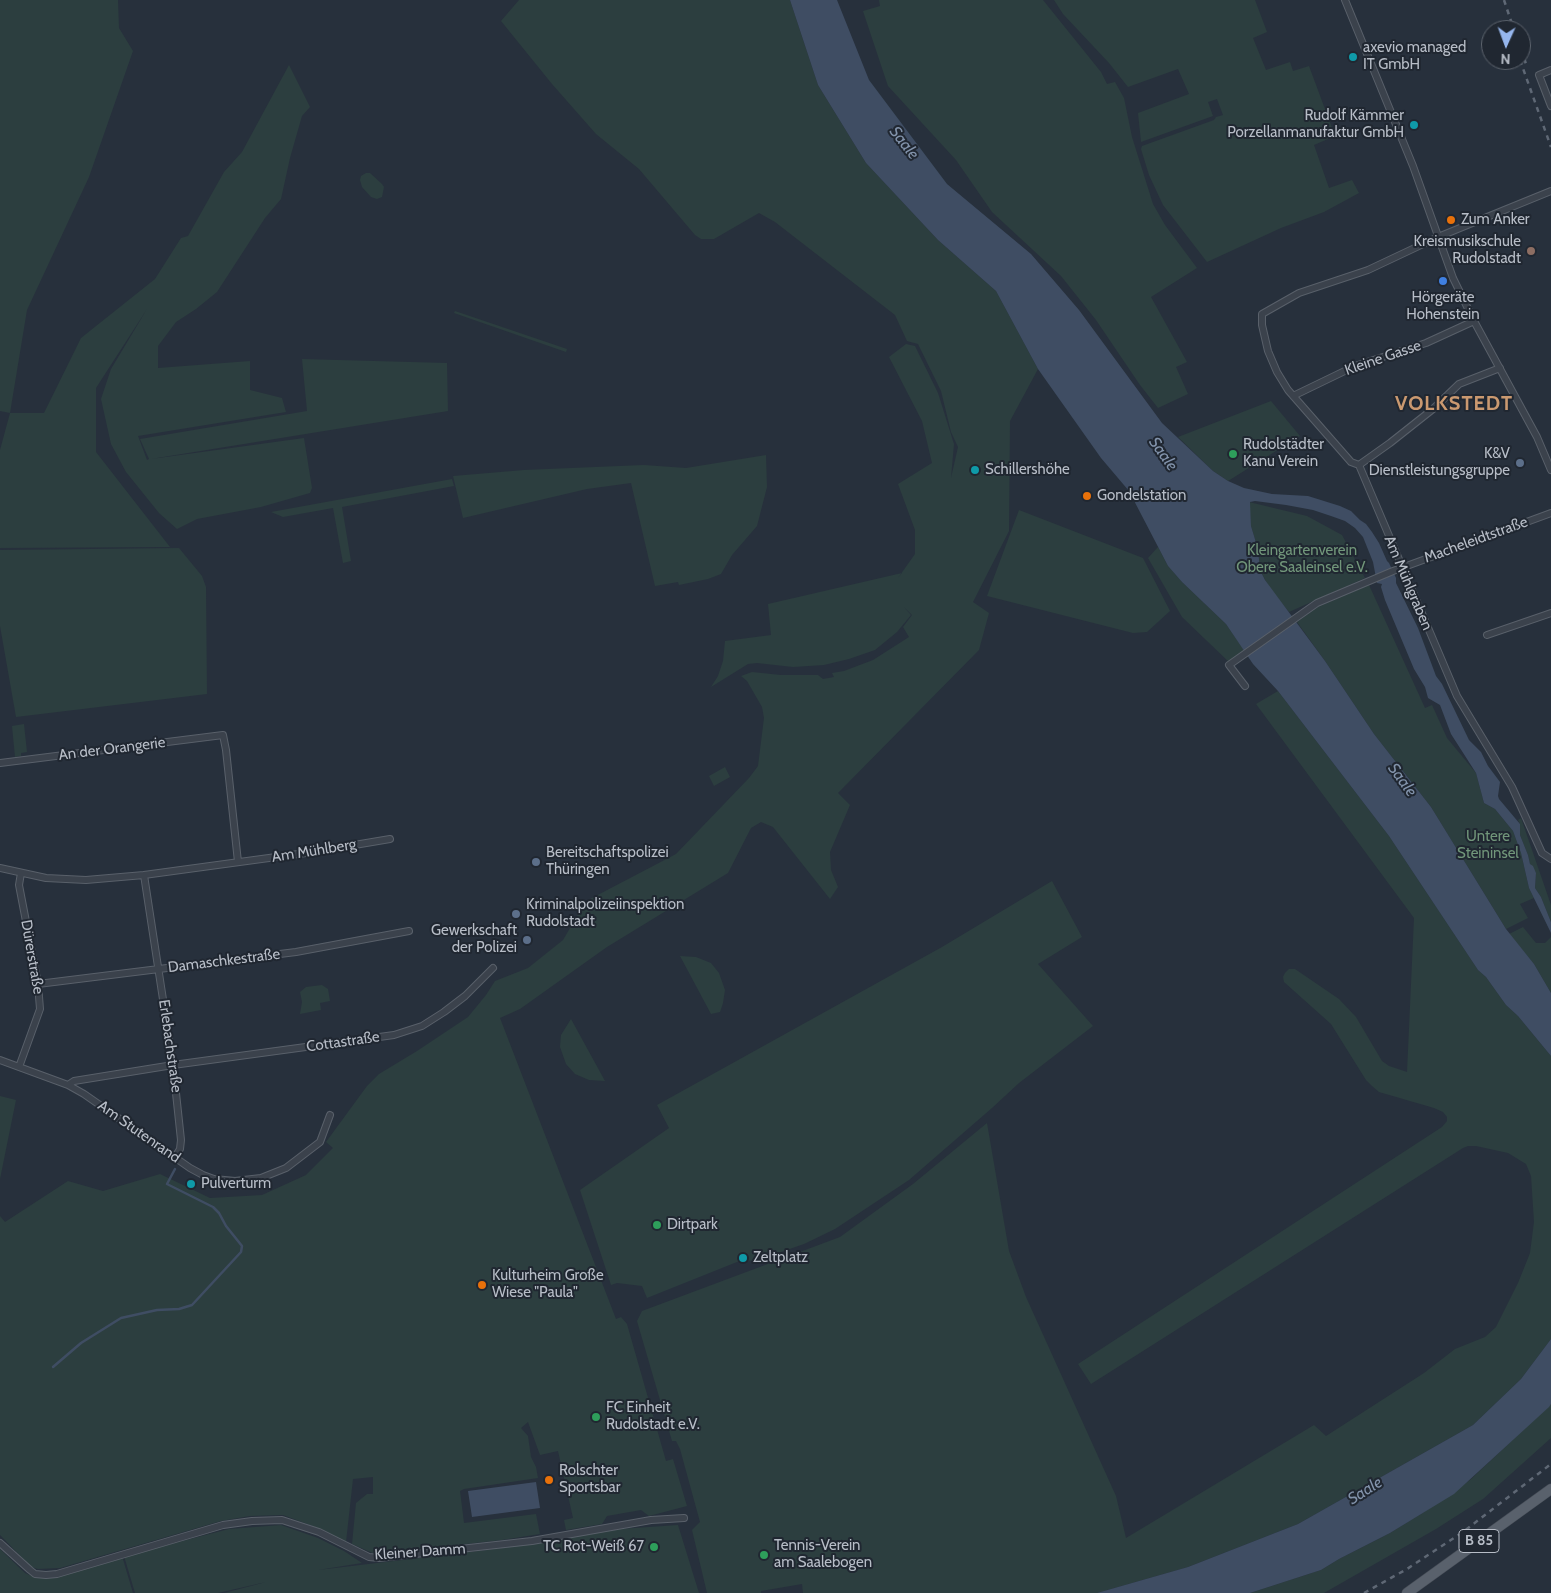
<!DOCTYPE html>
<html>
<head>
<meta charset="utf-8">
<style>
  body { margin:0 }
  #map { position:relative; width:1551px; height:1593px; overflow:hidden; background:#27303c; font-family:Cabin,sans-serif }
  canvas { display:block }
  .north { position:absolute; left:1481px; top:20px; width:50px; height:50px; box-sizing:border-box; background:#202731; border:1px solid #5c636d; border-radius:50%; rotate:182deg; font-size:14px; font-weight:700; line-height:20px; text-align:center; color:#b7bdc7 }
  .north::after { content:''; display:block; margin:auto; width:18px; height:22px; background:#96b6ed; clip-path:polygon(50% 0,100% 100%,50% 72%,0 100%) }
</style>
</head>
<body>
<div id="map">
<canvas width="1551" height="1593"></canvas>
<div class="north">N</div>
</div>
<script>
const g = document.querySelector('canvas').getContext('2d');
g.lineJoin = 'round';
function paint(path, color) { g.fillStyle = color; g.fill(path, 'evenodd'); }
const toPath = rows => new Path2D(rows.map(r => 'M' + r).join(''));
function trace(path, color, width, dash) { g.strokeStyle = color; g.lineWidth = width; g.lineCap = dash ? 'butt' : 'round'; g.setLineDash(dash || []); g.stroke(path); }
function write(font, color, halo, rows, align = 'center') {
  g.font = font + ' Cabin,sans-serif'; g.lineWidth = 4; g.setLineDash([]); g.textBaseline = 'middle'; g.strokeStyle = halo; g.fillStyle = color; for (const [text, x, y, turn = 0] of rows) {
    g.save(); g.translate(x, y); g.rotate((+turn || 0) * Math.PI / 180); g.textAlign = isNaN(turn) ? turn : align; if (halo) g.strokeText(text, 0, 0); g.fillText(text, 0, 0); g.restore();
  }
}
const green = toPath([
  [0,0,118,0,119,28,133,51,89,177,27,310,10,413,44,413,81,338,155,279,181,238,188,236,224,172,242,152,289,65,310,107,302,116,290,158,281,199,265,218,217,292,196,309,176,322,158,346,158,368,250,361,250,390,282,398,286,412,138,436,147,460,149,459,140,439,307,411,302,359,447,363,448,411,151,459,304,438,312,488,310,493,261,507,197,519,177,529,159,513,126,472,111,444,101,399,111,369,147,309,96,388,96,452,170,547,0,548,0,450,10,413,0,411],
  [519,0,790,0,818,85,866,163,938,240,996,291,1038,369,1010,421,1009,531,973,602,989,613,979,650,838,793,850,805,830,852,831,870,838,887,830,899,773,827,761,822,751,828,728,873,607,947,520,1009,500,1018,616,1319,621,1317,627,1324,666,1461,673,1459,687,1506,649,1516,641,1510,607,1516,602,1524,566,1530,564,1520,573,1518,558,1451,540,1455,528,1422,521,1428,528,1436,531,1457,536,1467,538,1478,464,1489,460,1491,464,1523,536,1514,540,1534,502,1540,375,1554,352,1544,356,1503,367,1494,373,1494,373,1477,353,1479,346,1542,321,1529,283,1515,250,1516,221,1521,60,1568,38,1569,31,1567,0,1535,0,1216,5,1222,68,1181,103,1191,160,1174,210,1198,262,1195,306,1175,333,1148,326,1142,367,1086,379,1074,417,1051,468,1017,486,995,495,981,528,968,563,940,580,911,590,899,676,854,749,778,758,766,764,718,762,707,747,681,741,676,752,672,781,675,818,675,823,679,834,677,832,673,844,671,873,660,909,637,903,627,912,615,904,607,911,615,897,632,875,650,849,659,824,665,793,667,757,663,748,664,711,687,718,676,723,661,725,641,771,635,768,604,902,573,898,578,915,554,915,530,898,484,932,463,922,421,889,357,906,344,915,346,938,393,954,444,951,478,958,447,951,432,941,391,918,344,907,341,895,315,775,222,759,213,714,239,701,239,695,235,639,169,596,134,552,84,501,21],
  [879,0,1043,0,1101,72,1107,84,1115,82,1124,98,1132,137,1153,204,1165,225,1197,268,1151,297,1187,362,1176,367,1188,394,1158,408,1140,385,1096,320,1061,276,992,212,956,160,888,86,863,11,880,6],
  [1054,0,1255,0,1267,32,1253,38,1266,70,1290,62,1293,71,1309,66,1335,136,1314,145,1329,188,1352,180,1359,193,1324,212,1281,228,1207,262,1163,205,1149,175,1141,149,1142,146,1214,120,1216,117,1223,115,1217,99,1208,102,1213,116,1141,142,1138,113,1189,94,1178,69,1128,87,1109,63,1063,14],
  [366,173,370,173,382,184,384,187,382,197,377,199,371,197,362,187,360,180,361,176],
  [455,311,567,349,566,352,454,313],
  [1271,401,1300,436,1228,481,1213,471,1178,437],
  [766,455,767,487,757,526,732,555,721,574,708,579,679,585,678,582,655,586,631,483,587,489,463,518,453,476,524,470,644,465,686,468],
  [452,479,454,486,342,507,351,561,343,563,333,508,283,517,271,512],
  [1249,502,1307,516,1342,535,1365,578,1289,612,1270,589,1260,570,1258,549,1251,526],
  [1019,510,1143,558,1170,611,1147,632,1133,633,987,596],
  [1158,547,1168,566,1182,582,1226,624,1244,650,1230,663,1182,617,1148,558],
  [179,548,202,576,206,587,207,694,16,717,0,626,0,550],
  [1369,585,1425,708,1432,705,1447,738,1476,773,1484,803,1495,809,1513,831,1521,853,1529,888,1534,898,1520,904,1528,918,1506,929,1431,807,1374,734,1325,661,1297,622,1318,607],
  [1278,691,1389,836,1478,970,1486,977,1506,1005,1518,1016,1551,1056,1551,1339,1521,1379,1473,1425,1298,1524,1188,1567,1097,1593,803,1593,802,1584,761,1591,761,1593,707,1593,692,1530,700,1522,680,1449,676,1441,672,1441,637,1321,642,1311,840,1237,913,1184,987,1123,1009,1251,1026,1297,1116,1496,1126,1538,1314,1425,1326,1436,1424,1373,1455,1349,1485,1337,1496,1327,1518,1283,1530,1253,1534,1222,1531,1176,1526,1164,1508,1153,1476,1146,1468,1146,1463,1148,1091,1384,1078,1364,1442,1127,1447,1121,1447,1117,1443,1112,1434,1108,1379,1092,1372,1086,1366,1080,1331,1024,1284,982,1283,977,1285,973,1289,969,1295,969,1339,999,1356,1017,1382,1061,1389,1066,1407,1072,1414,918,1256,704],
  [24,724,27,752,21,753,21,756,15,757,12,726],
  [725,767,730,777,714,786,709,776],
  [1521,818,1551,905,1551,922,1541,897,1535,888,1536,873,1530,864,1528,855,1520,835,1520,824,1518,820],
  [1052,881,1082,937,1038,964,1093,1026,1019,1083,992,1108,909,1180,835,1229,804,1244,755,1261,742,1260,647,1298,642,1286,617,1283,611,1285,580,1190,669,1128,657,1105,942,947],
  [1523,927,1536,943,1545,943,1551,937,1551,993,1534,964,1509,934],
  [680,956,696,957,711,963,719,973,725,990,723,1003,720,1012,711,1014],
  [322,985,328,989,330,1001,320,1003,321,1010,300,1014,302,1002,300,992,306,987],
  [571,1019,605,1081,589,1080,575,1074,566,1064,560,1047,561,1035],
  [0,1096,16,1100,0,1179],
  [1551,1404,1551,1438,1483,1499,1436,1529,1324,1593,1250,1593,1321,1570,1339,1559,1390,1533,1424,1512,1470,1480],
  [281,1525,318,1538,344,1551,362,1563,318,1570,495,1549,620,1529,678,1525,699,1593,224,1593,266,1582,218,1593,135,1593,124,1556,229,1529],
  [0,1549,25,1573,36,1578,57,1577,122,1556,133,1593,0,1593]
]);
const water = toPath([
  [790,0,837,0,869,80,947,184,1031,254,1079,310,1162,423,1213,471,1228,481,1244,488,1272,494,1308,496,1340,506,1351,511,1360,520,1366,524,1372,532,1379,543,1387,561,1389,563,1396,578,1396,583,1418,628,1436,676,1442,684,1469,740,1481,752,1488,766,1500,782,1498,796,1499,799,1520,824,1520,835,1528,855,1530,864,1533,866,1536,873,1535,888,1541,897,1551,922,1551,933,1529,888,1521,853,1513,831,1495,809,1484,803,1476,773,1451,734,1440,705,1428,698,1425,687,1414,669,1385,600,1381,587,1382,584,1377,583,1373,562,1363,537,1355,528,1345,521,1331,516,1313,510,1286,505,1255,501,1250,502,1251,526,1258,549,1260,570,1265,580,1325,661,1374,734,1431,807,1506,929,1534,964,1551,993,1551,1056,1518,1016,1506,1005,1486,977,1478,970,1389,836,1278,691,1253,664,1226,624,1182,582,1168,566,1129,491,1101,458,1038,369,996,291,938,240,866,163,818,85],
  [1551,1339,1551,1404,1549,1407,1454,1494,1390,1533,1339,1559,1321,1570,1250,1593,1097,1593,1188,1567,1298,1524,1473,1425,1521,1379],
  [536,1482,540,1508,472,1517,468,1491]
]);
const stream = toPath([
  [53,1367,81,1343,121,1318,157,1310,179,1309,192,1305,241,1252,242,1246,226,1226,219,1213,213,1207,167,1184,175,1169]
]);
const street = toPath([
  [1345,0,1413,166,1453,278,1474,321,1537,437,1551,470],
  [1551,70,1539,75,1551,106],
  [1551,191,1438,237,1368,270,1299,293,1262,314,1262,325,1268,351,1277,372,1288,390,1351,462,1359,465,1457,696,1512,787,1542,853,1551,859],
  [1293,396,1355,366,1426,343,1474,321],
  [1359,465,1390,443,1433,409,1459,384,1500,368],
  [1487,635,1551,613],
  [1245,686,1229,665,1317,603,1393,571,1551,513],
  [0,763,223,735,226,750,238,862],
  [0,868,46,878,86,880,144,875,313,852,390,839],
  [144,875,173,1065,181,1140,180,1149,175,1157],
  [38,984,296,952,409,931],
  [0,1060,68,1085,74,1081,173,1065,394,1035,422,1026,444,1012,465,996,493,968],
  [19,1067,40,1009,38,984,19,885,21,873],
  [68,1085,84,1094,190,1168,203,1175,214,1179,235,1181,261,1178,286,1168,320,1142,330,1115],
  [0,1543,30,1570,35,1574,46,1575,57,1574,223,1525,252,1521,282,1520,319,1532,369,1557,379,1558,532,1541,651,1520,684,1518]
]);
const primary = toPath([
  [1407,1593,1551,1489]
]);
const rail = toPath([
  [1504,0,1514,30],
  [1521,49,1527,67],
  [1520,60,1551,147],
  [1364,1593,1407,1569,1463,1532,1551,1464]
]);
const markers = [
  [1353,57,5,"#0f9aa8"],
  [1414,125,5,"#0f9aa8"],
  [1451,220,5,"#e8710a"],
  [1531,251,5,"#8d6e63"],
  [1443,281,5,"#3f7fe0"],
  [1233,454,5,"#2e9e5b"],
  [1520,463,5,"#5c6f8a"],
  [975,470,5,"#0f9aa8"],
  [1087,496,5,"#e8710a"],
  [536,862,5,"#5c6f8a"],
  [516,914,5,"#5c6f8a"],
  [527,940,5,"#5c6f8a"],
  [191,1184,5,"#0f9aa8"],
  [657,1225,5,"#2e9e5b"],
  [743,1258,5,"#0f9aa8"],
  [482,1285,5,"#e8710a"],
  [596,1417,5,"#2e9e5b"],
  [549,1480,5,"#e8710a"],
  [654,1547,5,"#2e9e5b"],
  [764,1555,5,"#2e9e5b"]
];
const shields = [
  [1479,1541,40]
];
const shieldNames = [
  ["B 85",1479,1541]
];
const poiNames = [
  ["axevio managed",1363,48],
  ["IT GmbH",1363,65],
  ["Rudolf Kämmer",1404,116,"right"],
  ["Porzellanmanufaktur GmbH",1404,133,"right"],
  ["Zum Anker",1461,220],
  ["Kreismusikschule",1521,242,"right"],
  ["Rudolstadt",1521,259,"right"],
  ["Hörgeräte",1443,298,"center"],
  ["Hohenstein",1443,315,"center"],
  ["Rudolstädter",1243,445],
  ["Kanu Verein",1243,462],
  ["K&V",1510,454,"right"],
  ["Dienstleistungsgruppe",1510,471,"right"],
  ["Schillershöhe",985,470],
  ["Gondelstation",1097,496],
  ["Bereitschaftspolizei",546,853],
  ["Thüringen",546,870],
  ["Kriminalpolizeiinspektion",526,905],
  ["Rudolstadt",526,922],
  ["Gewerkschaft",517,931,"right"],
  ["der Polizei",517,948,"right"],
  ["Pulverturm",201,1184],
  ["Dirtpark",667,1225],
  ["Zeltplatz",753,1258],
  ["Kulturheim Große",492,1276],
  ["Wiese \"Paula\"",492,1293],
  ["FC Einheit",606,1408],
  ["Rudolstadt e.V.",606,1425],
  ["Rolschter",559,1471],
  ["Sportsbar",559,1488],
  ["Tennis-Verein",774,1546],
  ["am Saalebogen",774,1563],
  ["TC Rot-Weiß 67",644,1547,"right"]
];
const streetNames = [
  ["Kleine Gasse",1383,358,-19],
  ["Macheleidtstraße",1476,540,-20],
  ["Am Mühlgraben",1408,583,67],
  ["An der Orangerie",112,749,-7],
  ["Am Mühlberg",314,851,-9],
  ["Dürerstraße",32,957,80],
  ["Damaschkestraße",224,961,-7],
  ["Cottastraße",343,1042,-8],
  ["Erlebachstraße",170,1046,82],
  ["Am Stutenrand",139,1132,35],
  ["Kleiner Damm",420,1552,-4]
];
const parkNames = [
  ["Kleingartenverein",1302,551],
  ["Obere Saaleinsel e.V.",1302,568],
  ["Untere",1488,837],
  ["Steininsel",1488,854]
];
const waterNames = [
  ["Saale",904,143,52],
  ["Saale",1163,454,55],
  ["Saale",1402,780,54],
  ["Saale",1365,1491,-32]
];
const districtNames = [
  ["VOLKSTEDT",1454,404]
];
paint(green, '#2c3e3f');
paint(water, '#3f4d63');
trace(stream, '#3f4d63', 2.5);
trace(street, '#59606a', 8);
trace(primary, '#444b55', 11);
trace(street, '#3b424c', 6);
trace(primary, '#59616c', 10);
trace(rail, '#5f6875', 2.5, [5, 5]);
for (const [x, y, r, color] of markers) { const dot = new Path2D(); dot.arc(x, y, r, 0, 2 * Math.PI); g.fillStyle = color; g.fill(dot); trace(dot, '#202731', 2); }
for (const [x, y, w] of shields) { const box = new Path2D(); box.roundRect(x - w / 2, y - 11.5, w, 23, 4); g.fillStyle = '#202731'; g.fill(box); trace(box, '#b7bdc7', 1); }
write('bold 14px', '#b7bdc7', null, shieldNames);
write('15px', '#b7bdc7', '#202731', poiNames, 'left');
write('15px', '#b7bdc7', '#202731', streetNames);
write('15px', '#71967a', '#202731', parkNames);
write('italic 16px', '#8293ab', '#202731', waterNames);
g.letterSpacing = '1px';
write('bold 20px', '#ca9970', '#202731', districtNames);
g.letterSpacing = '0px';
</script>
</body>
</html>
